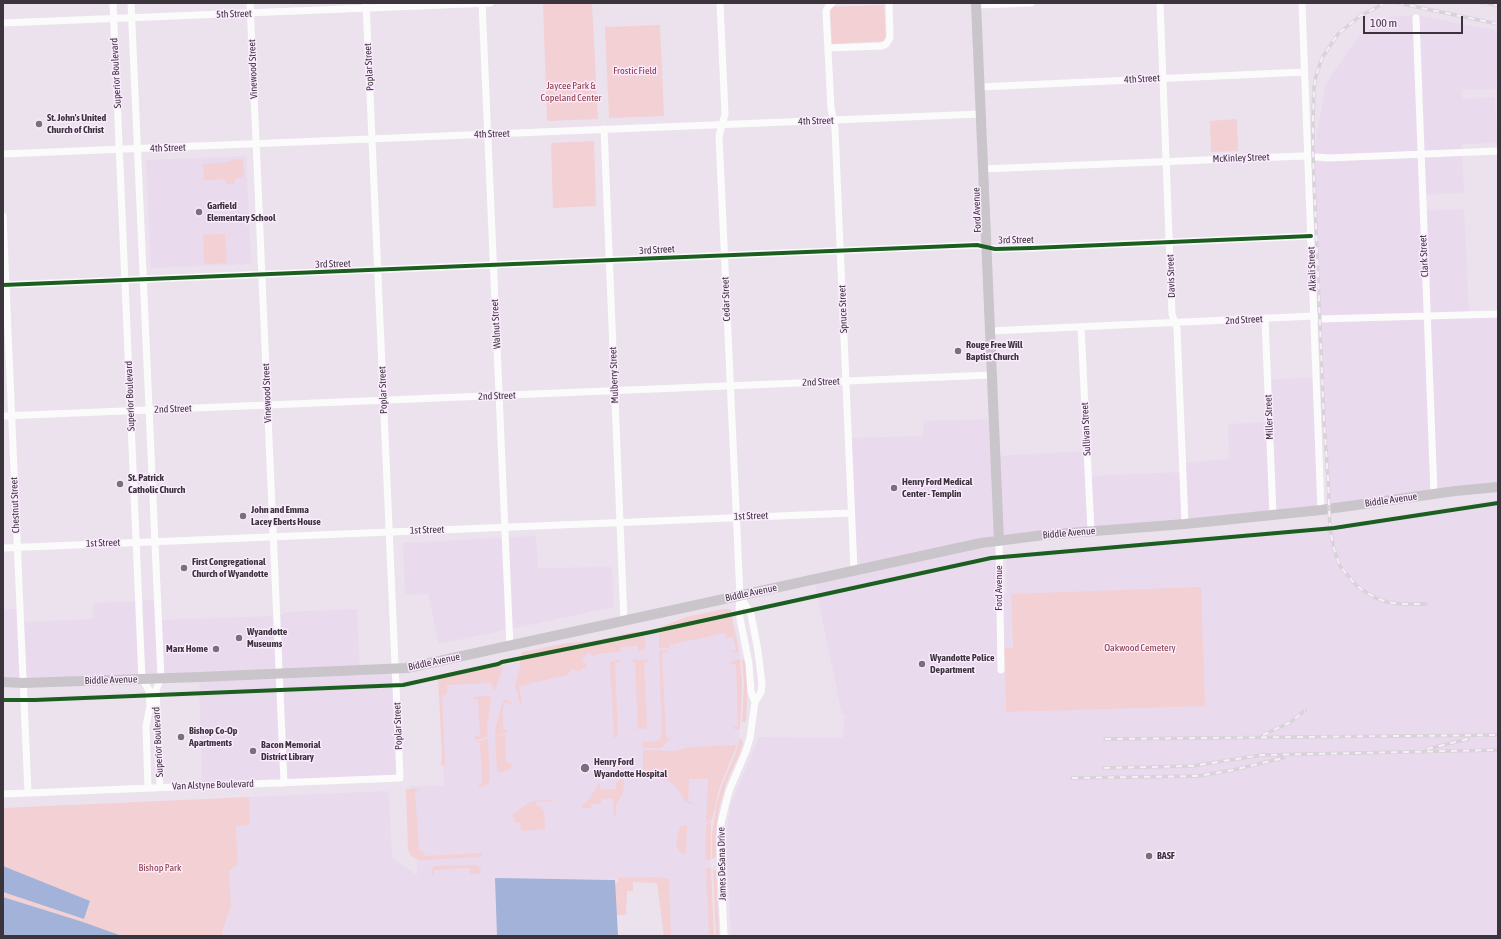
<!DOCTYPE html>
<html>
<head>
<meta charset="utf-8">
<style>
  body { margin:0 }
  #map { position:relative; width:1501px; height:939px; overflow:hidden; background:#ebe2ed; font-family:"Asap Condensed",sans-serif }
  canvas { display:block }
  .frame { position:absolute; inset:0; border:4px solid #3b343c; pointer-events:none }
  .scale { position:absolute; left:1363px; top:16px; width:100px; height:18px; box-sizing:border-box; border:2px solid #3b343c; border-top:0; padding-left:5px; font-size:12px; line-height:14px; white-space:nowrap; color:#3b343c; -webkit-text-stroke:3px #fceaff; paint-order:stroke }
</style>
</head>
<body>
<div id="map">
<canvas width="1501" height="939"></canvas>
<div class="frame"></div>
<div class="scale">100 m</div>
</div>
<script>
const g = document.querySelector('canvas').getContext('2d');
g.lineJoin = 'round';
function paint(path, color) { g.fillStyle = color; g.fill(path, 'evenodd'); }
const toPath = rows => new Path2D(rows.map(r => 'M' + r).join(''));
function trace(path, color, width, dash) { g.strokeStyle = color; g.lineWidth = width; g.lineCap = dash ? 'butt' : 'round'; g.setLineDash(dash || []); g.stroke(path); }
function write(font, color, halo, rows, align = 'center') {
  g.font = font + ' "Asap Condensed",sans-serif'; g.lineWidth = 3; g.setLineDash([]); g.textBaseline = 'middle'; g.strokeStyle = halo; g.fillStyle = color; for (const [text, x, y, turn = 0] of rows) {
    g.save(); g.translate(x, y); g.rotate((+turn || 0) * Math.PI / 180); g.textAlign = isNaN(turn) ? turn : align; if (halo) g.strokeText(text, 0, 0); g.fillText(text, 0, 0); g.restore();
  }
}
const built = toPath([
  [1416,15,1498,31,1498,72,1495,89,1462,90,1463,99,1495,97,1497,143,1462,144,1464,193,1422,195,1423,211,1464,209,1469,315,1498,314,1498,487,1330,509,1324,422,1313,156,1326,83,1359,36,1390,17],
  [246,156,251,264,151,268,146,160],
  [1316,377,1321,510,999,541,1000,595,1007,594,1006,557,1303,531,1498,500,1498,936,731,936,726,839,730,806,759,737,842,738,845,714,842,714,814,579,854,570,848,438,923,436,924,421,993,419,995,456,1087,451,1088,476,1183,472,1183,463,1229,459,1228,424,1269,422,1268,380],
  [1011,594,1205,705,1006,712,1004,648,1013,648],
  [536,536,538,568,612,567,614,607,439,644,428,594,405,595,403,543],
  [157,600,158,620,276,616,287,612,357,609,360,670,395,668,400,778,202,786,199,677,3,682,3,609,20,609,21,622,93,619,93,603],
  [732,617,739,646,742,680,741,716,738,741,735,751,712,804,709,842,713,936,670,936,667,879,496,879,498,936,221,936,231,906,229,871,238,864,236,825,250,825,249,797,389,791,392,858,417,875,417,857,414,851,409,786,444,786,440,681,478,671]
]);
const green = toPath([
  [543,3,592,3,598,119,547,121],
  [884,5,886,41,832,44,830,7],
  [660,25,664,116,609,118,605,27],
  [1237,119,1238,151,1211,152,1210,121],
  [594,141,596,206,553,208,551,143],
  [232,159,241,159,243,162,244,175,241,178,235,179,235,184,226,184,225,179,204,180,203,164,230,162],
  [225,234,227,263,208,264,204,262,203,235],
  [1201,587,1205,706,1006,712,1004,648,1013,648,1011,594],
  [724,609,730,609,731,614,659,629,663,626,686,617],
  [731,615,739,652,730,652,736,650,733,637,726,638,725,633,669,645,670,650,667,648,659,648,659,631],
  [633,632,641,633,522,657,521,653,523,652,567,643,593,641],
  [644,635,646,644,645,648,640,651,638,652,638,646,621,647,620,652,601,653,593,656,589,652,584,657,582,662,587,664,587,666,579,671,572,669,569,672,568,675,519,686,522,703,520,703,515,686,520,667,520,660,609,641],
  [667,650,668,652,662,653,666,737,670,738,661,748,643,748,642,742,657,741,660,739,662,733,659,651],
  [634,659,649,660,649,662,644,662,647,727,652,728,633,729,638,728,635,662,630,662],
  [740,659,742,684,740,727,740,729,734,729,733,727,738,726,736,664,731,664,730,662],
  [742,659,746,661,748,678,746,722,742,722,744,685],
  [619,660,622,662,615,663,618,736,614,738,610,663,612,661],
  [503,663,502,671,495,690,493,689,492,683,447,685,447,692,445,695,442,695,445,765,441,765,442,753,438,678],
  [487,696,490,697,491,700,487,726,488,737,475,740,475,736,480,735,478,700,474,699,473,697],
  [504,699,511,702,510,704,505,702,503,708,503,728,509,732,495,736,496,726],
  [505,735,506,761,511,764,512,766,509,770,500,773,497,770,495,737],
  [740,737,743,742,740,752,726,784,719,809,716,831,716,857,712,859,712,835,716,806,722,785,735,755],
  [488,739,490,781,486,786,479,787,478,785,482,784,480,743,476,742],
  [737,745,720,786,712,820,706,823,708,779,689,779,688,801,692,802,692,805,685,801,677,788,670,782,643,770,643,750,671,751,693,747],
  [621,774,624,782,623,793,616,805,616,813,614,820,613,798,601,799,601,804,591,804,591,808,582,808,582,806,589,799,598,784,600,783,600,790,616,789,616,782,620,780],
  [406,789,419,789,415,792,419,851,423,851,425,856,482,853,482,857,421,860,416,859,411,856,408,850],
  [249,797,250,825,236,826,238,864,229,871,231,906,221,936,122,936,3,897,3,892,84,919,90,902,3,866,3,808],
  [551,800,552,801,536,802,537,806,541,806,542,810,544,810,545,829,521,831,520,823,516,823,512,814,532,801],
  [711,822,711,859,708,860,706,859,705,849,706,825],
  [680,826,687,826,686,854,681,853,676,845],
  [477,865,481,869,480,874,470,874,469,868,434,870,434,876,432,875,432,868,435,866],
  [706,868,711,868,714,936,709,936],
  [713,869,716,871,719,936,716,936],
  [659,877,669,879,671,936,664,936,657,883,633,882,633,891,627,891,626,915,616,915,615,884,618,882,618,878]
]);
const water = toPath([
  [3,866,90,901,84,919,3,892],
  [495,878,615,880,618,936,497,936],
  [3,897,83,922,122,936,3,936]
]);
const street = toPath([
  [113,3,142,679,149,690,150,706,146,726,148,788],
  [131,3,161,678,156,690,160,787],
  [250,3,284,783],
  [482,3,510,646],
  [720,3,725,114,719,136,740,596,739,613,749,664,751,692,755,702],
  [832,3,828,7,826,11,831,108,835,129,854,570],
  [1160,3,1172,314,1177,329,1185,524],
  [1302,3,1321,510],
  [977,5,1031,3],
  [1416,18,1434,494],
  [3,23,490,3],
  [828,48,882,46,886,44,890,38,889,3],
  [980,87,1304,72],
  [604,129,624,621],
  [3,154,981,114],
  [983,169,1304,156,1329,158,1498,151],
  [3,216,28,793],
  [3,285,977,245,995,249,1032,248,1311,236],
  [1265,318,1273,515],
  [1081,327,1091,531],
  [989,331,1314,316,1320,319,1498,314],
  [3,416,991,375],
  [999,541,1001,670],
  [3,548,851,513],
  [3,794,400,778,366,3],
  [724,936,720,846,721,823,729,791,746,751,750,738,755,702,761,692,762,684,758,651,751,614,740,596]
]);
const secondary = toPath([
  [976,3,999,541],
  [3,682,23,683,200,677,407,668,981,543,1044,535,1185,524,1321,510,1455,491,1498,487]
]);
const rail = toPath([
  [1385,3,1360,16,1338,34,1322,58,1316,76,1314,87,1313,117,1313,156,1324,422,1328,478,1330,530,1334,549,1340,566,1355,584,1361,589,1376,598,1387,602,1401,604,1426,604],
  [1398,3,1498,24],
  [1482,3,1497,5],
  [1263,735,1291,722,1305,710],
  [1105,739,1498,735],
  [1427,749,1468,739],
  [1104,768,1192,766,1262,755,1498,750],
  [1072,778,1198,776,1233,770,1283,758]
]);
const cycleway = toPath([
  [3,285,977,245,995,249,1032,248,1311,236],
  [3,700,35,700,403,685,498,664,502,662,651,632,991,558,1334,528,1498,503]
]);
const markers = [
  [39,124,4,"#79717a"],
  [199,212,4,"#79717a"],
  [958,351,4,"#79717a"],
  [120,484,4,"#79717a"],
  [894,488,4,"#79717a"],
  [243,516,4,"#79717a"],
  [184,568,4,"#79717a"],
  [239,638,4,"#79717a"],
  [216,649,4,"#79717a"],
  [922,664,4,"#79717a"],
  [181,737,4,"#79717a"],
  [253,751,4,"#79717a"],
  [585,768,5,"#79717a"],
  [1149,856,4,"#79717a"]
];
const streetNames = [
  ["5th Street",234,14,-2],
  ["Poplar Street",369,67,-93],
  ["Vinewood Street",253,69,-92],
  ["Superior Boulevard",116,73,-93],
  ["4th Street",1142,79,-3],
  ["4th Street",816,121,-2],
  ["4th Street",492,134,-2],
  ["4th Street",168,148,-2],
  ["McKinley Street",1241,158,-2],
  ["Ford Avenue",977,210,-92],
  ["3rd Street",1016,240,-1],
  ["3rd Street",657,250,-3],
  ["Clark Street",1424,256,-93],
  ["3rd Street",333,264,-2],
  ["Alkali Street",1312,269,-92],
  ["Davis Street",1171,276,-92],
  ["Cedar Street",726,299,-92],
  ["Spruce Street",843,309,-92],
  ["2nd Street",1244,320,-3],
  ["Walnut Street",496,324,-93],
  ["Mulberry Street",614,375,-92],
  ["2nd Street",821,382,-2],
  ["Poplar Street",383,390,-92],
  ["Vinewood Street",267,393,-92],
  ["Superior Boulevard",130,396,-92],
  ["2nd Street",497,396,-2],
  ["2nd Street",173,409,-2],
  ["Miller Street",1269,417,-92],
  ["Sullivan Street",1086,429,-93],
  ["Biddle Avenue",1391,500,-8],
  ["Chestnut Street",15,505,-92],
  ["1st Street",751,516,-2],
  ["1st Street",427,530,-2],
  ["Biddle Avenue",1069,533,-5],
  ["1st Street",103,543,-2],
  ["Ford Avenue",999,588,-90],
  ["Biddle Avenue",751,593,-12],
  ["Biddle Avenue",434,662,-12],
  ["Biddle Avenue",111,680,-2],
  ["Poplar Street",398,726,-92],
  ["Superior Boulevard",158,742,-93],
  ["Van Alstyne Boulevard",213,785,-2],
  ["James DeSana Drive",722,864,-91]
];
const parkNames = [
  ["Frostic Field",635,71],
  ["Jaycee Park &",571,86],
  ["Copeland Center",571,98],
  ["Oakwood Cemetery",1140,648],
  ["Bishop Park",160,868]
];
const poiNames = [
  ["St. John's United",47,118],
  ["Church of Christ",47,130],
  ["Garfield",207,206],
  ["Elementary School",207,218],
  ["Rouge Free Will",966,345],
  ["Baptist Church",966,357],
  ["St. Patrick",128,478],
  ["Catholic Church",128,490],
  ["Henry Ford Medical",902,482],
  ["Center - Templin",902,494],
  ["John and Emma",251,510],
  ["Lacey Eberts House",251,522],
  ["First Congregational",192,562],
  ["Church of Wyandotte",192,574],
  ["Wyandotte",247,632],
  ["Museums",247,644],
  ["Marx Home",208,649,"right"],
  ["Wyandotte Police",930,658],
  ["Department",930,670],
  ["Bishop Co-Op",189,731],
  ["Apartments",189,743],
  ["Bacon Memorial",261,745],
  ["District Library",261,757],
  ["Henry Ford",594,762],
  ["Wyandotte Hospital",594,774],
  ["BASF",1157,856]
];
paint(built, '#eadaed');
paint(green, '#f3d0d4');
paint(water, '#a2b2d8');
trace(street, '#fcfbfc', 7);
trace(secondary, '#c9c5cb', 10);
trace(rail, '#d7d4d7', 3.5);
trace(rail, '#fceaff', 2, [6]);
trace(cycleway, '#1b5e20', 4);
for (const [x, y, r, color] of markers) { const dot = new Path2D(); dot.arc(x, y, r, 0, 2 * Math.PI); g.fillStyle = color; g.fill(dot); trace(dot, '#fceaff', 1.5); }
write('10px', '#3b343c', '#fceaff', streetNames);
write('10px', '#87383c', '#fceaff', parkNames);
write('bold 10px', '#3b343c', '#fceaff', poiNames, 'left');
</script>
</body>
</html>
